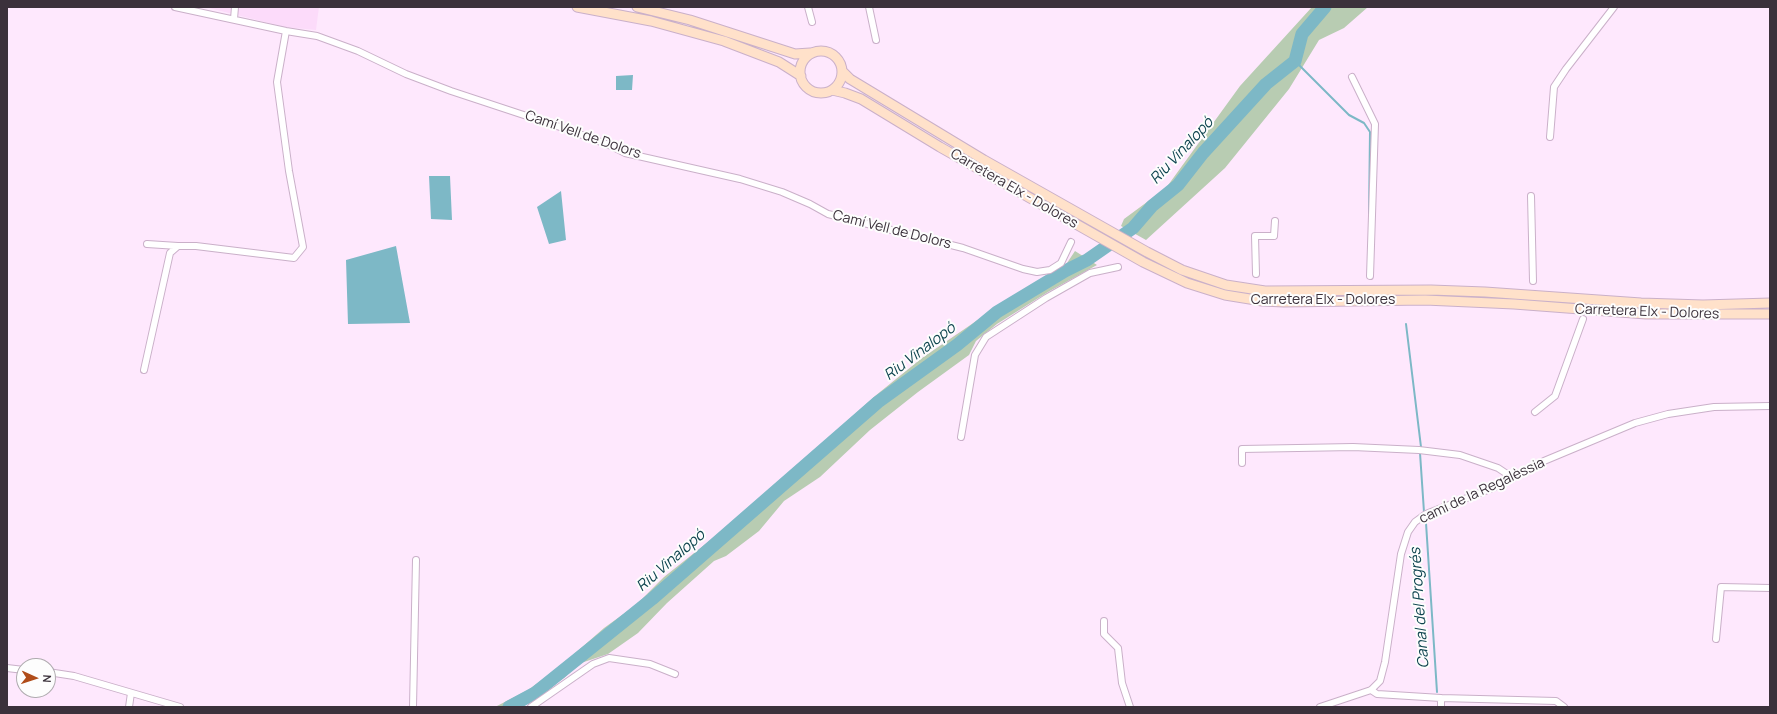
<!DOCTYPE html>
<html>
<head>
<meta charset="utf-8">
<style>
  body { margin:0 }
  #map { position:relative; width:1777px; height:714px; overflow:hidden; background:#fee8fd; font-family:Manrope,sans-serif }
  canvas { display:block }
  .frame { position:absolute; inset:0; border:8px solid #3b313b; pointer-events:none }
  .north { position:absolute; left:16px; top:658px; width:40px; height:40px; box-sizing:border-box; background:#fdfdfd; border:1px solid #afabaf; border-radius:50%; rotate:93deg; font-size:11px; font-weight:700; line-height:16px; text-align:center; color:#3b313b }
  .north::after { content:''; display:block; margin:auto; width:14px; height:18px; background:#b04c19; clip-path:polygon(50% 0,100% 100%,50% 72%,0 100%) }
</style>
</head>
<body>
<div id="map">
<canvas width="1777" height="714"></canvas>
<div class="frame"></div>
<div class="north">N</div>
</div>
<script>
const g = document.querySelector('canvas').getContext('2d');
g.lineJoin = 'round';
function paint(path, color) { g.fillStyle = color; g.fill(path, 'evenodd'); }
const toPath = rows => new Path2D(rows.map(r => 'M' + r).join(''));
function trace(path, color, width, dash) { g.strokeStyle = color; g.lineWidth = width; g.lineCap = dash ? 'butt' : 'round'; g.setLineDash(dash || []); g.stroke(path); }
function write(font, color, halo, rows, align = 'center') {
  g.font = font + ' Manrope,sans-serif'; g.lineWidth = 4; g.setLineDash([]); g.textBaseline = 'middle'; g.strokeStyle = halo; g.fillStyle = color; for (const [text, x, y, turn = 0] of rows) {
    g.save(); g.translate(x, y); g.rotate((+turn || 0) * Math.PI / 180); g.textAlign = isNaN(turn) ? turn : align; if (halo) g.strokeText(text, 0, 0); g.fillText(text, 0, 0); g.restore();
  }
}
const built = toPath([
  [205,7,319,7,316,30,285,27]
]);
const green = toPath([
  [1312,7,1368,7,1344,28,1319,40,1289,89,1225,168,1146,240,1121,226,1124,219,1166,188,1240,86],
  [1075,251,1097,265,1048,292,997,324,976,341,969,355,918,392,870,430,820,477,784,501,759,531,726,556,714,561,667,603,638,633,608,654,578,664,564,678,520,707,495,707,528,690,557,669,604,628,636,605,664,577,748,510,875,396,922,358,1007,300,1065,266]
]);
const water = toPath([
  [633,75,632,90,616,90,616,76],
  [429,176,450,176,452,220,431,219],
  [561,191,566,240,549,244,537,207],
  [396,246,410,323,348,324,346,260]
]);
const stream = toPath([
  [1295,61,1349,115,1364,123,1370,132,1369,216],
  [1406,324,1421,447],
  [1420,453,1424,512],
  [1426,523,1437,692]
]);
const river = toPath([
  [509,707,535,693,652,599,878,402,957,345,997,312,1065,271,1087,260,1133,228,1152,206,1178,185,1203,153,1266,84,1295,61,1302,34,1325,7]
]);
const street = toPath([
  [175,7,286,31,317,36,358,51,406,74,451,91,563,128,609,145,625,153,740,179,782,192,810,204,828,214,963,248,1023,269,1037,272,1050,270,1061,263,1071,242],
  [808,7,812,22],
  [869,7,876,40],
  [234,19,235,7],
  [1352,77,1375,124,1370,276],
  [1550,137,1554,87,1566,69,1614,7],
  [1531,196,1533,281],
  [147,244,178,246],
  [1256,274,1255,236,1274,236,1275,221],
  [144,370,170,253,178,246,196,246,294,258,303,247,289,171,277,82,286,31],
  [1535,412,1555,396,1583,319],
  [961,437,975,355,986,337,1046,298,1090,273,1118,267],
  [1242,463,1242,449,1353,447,1419,450,1460,455,1498,468,1513,478],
  [1104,621,1104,634,1118,648,1122,683,1130,707],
  [1716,639,1721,587,1770,588],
  [7,668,24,670],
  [48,672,74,676,180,707],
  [1371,690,1377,694,1441,698,1441,707],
  [1441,698,1556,701,1564,707],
  [129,707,131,693],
  [413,707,416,560],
  [531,707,593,664,609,658,650,664,675,674],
  [1320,707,1371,690,1380,681,1385,662,1401,554,1408,532,1415,522,1426,514,1495,487,1544,461,1635,423,1668,414,1714,407,1770,406]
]);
const secondary = toPath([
  [577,7,651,21,724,41,779,62,801,76],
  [637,7,690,20,795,54,810,53],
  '800 72a21 21 0 1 1 42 0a21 21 0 1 1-42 0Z',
  [843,72,850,79,984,160,1147,252,1182,270,1226,285,1265,291,1431,290,1485,292,1641,303,1703,305,1770,303],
  [832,90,845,93,861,99,940,147,1143,262,1187,283,1225,295,1262,301,1284,302,1425,300,1514,304,1646,314,1770,314]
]);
const streetNames = [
  ["Camí Vell de Dolors",583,135,19],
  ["Carretera Elx - Dolores",1014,189,30],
  ["Camí Vell de Dolors",892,230,14],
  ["Carretera Elx - Dolores",1323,300],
  ["Carretera Elx - Dolores",1647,312,2],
  ["camí de la Regalèssia",1482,491,-25]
];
const waterNames = [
  ["Riu Vinalopó",1182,151,-47],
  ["Riu Vinalopó",920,352,-37],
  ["Riu Vinalopó",671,561,-41],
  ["Canal del Progrés",1420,608,-94]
];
paint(built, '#fcdbfa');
paint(green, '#b8ccb2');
paint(water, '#7db8c6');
trace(stream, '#7db8c6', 2);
trace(river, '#7db8c6', 13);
trace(street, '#cab0c9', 8);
trace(secondary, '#cab0c9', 11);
trace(street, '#fff', 6);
trace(secondary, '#ffe1ca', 9);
write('14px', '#3b313b', '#fdfdfd', streetNames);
write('italic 15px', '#0e444f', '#fdfdfd', waterNames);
</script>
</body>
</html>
